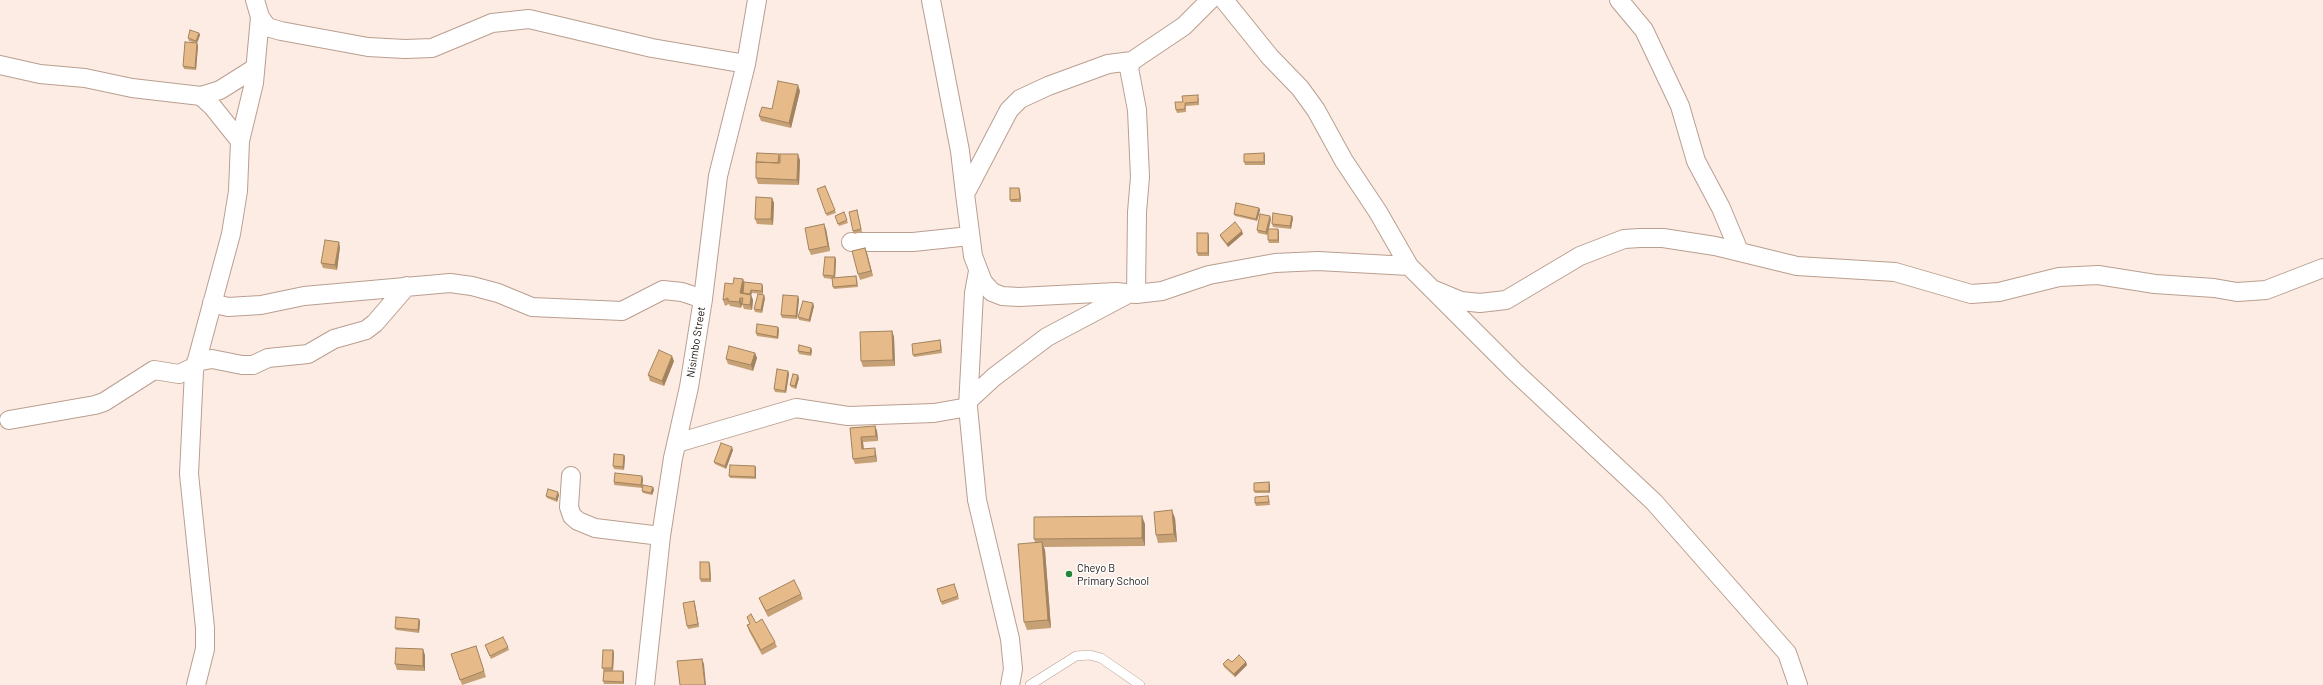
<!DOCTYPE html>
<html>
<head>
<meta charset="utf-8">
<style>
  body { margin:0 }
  canvas { display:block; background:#fdece3 }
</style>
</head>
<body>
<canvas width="2323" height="685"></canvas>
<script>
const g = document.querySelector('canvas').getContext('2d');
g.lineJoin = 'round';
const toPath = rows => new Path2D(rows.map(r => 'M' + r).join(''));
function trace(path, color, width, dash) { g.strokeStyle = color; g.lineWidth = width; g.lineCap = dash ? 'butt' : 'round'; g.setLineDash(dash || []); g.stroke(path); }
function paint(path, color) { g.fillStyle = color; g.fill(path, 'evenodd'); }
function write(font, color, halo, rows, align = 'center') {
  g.font = font + ' Barlow,sans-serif'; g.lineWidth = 3; g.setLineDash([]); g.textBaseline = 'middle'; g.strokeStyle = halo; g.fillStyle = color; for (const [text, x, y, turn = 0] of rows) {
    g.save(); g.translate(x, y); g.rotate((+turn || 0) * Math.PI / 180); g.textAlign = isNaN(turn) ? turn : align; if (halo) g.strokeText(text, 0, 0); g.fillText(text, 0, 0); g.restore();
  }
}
const lane = toPath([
  [1030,685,1076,656,1090,655,1101,658,1140,685]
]);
const street = toPath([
  [255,0,260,17,267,27,281,31,368,47,405,49,432,48,492,23,529,19,652,48,746,64],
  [931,0,960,151,965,194],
  [1224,0,1270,57,1300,88,1316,110,1344,161,1378,212,1409,266,1515,372,1654,502,1787,653,1798,685],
  [1619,0,1644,30,1680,106,1696,161,1721,208,1739,251],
  [1132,61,1108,64,1048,86,1020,99,1009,110,965,194,973,256,983,282,992,292,1002,296,1019,297,1116,292,1136,294,1162,291,1209,275,1275,263,1318,261,1409,266],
  [0,65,40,74,85,78,132,88,201,96,220,90,255,68],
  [201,96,212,106,240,141],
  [851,242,913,242,970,236],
  [978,271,974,293,968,407,977,500,1010,639,1013,669,1010,685],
  [1432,289,1461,301,1480,303,1506,300,1580,256,1624,239,1640,238,1663,238,1715,246,1797,266,1895,272,1971,294,1999,292,2059,277,2098,275,2155,284,2214,288,2237,292,2266,290,2323,268],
  [1136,294,1137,212,1140,177,1137,110,1129,68,1132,61,1184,26,1210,0],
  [212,303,228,307,261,305,304,296,450,283,472,286,498,293,532,307,622,311,663,290,682,292,703,299],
  [196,362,212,359,242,365,253,365,268,358,308,354,334,339,366,330,375,323,407,286],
  [968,401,994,377,1047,337,1130,293],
  [9,420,95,405,104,402,154,370,179,374,194,367],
  [677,443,796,408,848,416,934,413,968,407],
  [571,476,569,507,572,516,578,521,595,528,661,536],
  [196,685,205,649,205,628,189,474,194,371,231,234,238,191,240,141,254,83,260,17],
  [645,685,661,536,673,458,689,387,703,299,718,176,746,64,757,0]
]);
const wall = toPath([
  [199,33,200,35,197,43,198,46,196,70,184,69,183,66,196,43,189,41,188,38],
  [800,91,791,128,761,121,759,116,772,109],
  [1199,98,1199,105,1186,106,1186,112,1177,113,1176,110,1183,102],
  [1264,153,1265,156,1265,165,1245,165,1244,162],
  [779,154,780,157,800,160,799,185,758,184,756,178],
  [825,186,836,213,827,216,817,189],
  [1019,188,1020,191,1021,202,1011,202,1010,200],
  [772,198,774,203,773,225,757,224,755,219],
  [1259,208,1260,210,1257,221,1235,216,1234,214],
  [857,210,862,232,854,234,853,231],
  [844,212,848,223,839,226,835,216],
  [1292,216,1293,218,1291,229,1273,227,1272,224],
  [1271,219,1269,229,1278,229,1279,232,1279,243,1269,243,1268,240,1268,229,1267,235,1258,233,1257,230],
  [826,229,830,251,811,255,809,250],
  [1243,234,1228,247,1221,238,1220,235],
  [1209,236,1209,256,1198,256,1197,253],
  [340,247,337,270,323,268,321,263],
  [865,248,867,253,873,276,860,280,858,274],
  [835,257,836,260,835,278,856,276,857,279,858,287,834,289,833,287,832,279,824,278,823,275],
  [744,283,763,287,763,294,752,293,751,295,753,300,752,310,744,309,742,304,741,308,730,306,729,304,725,306,723,300,733,284],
  [765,298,762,313,755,312,754,309],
  [799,299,797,319,782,318,781,315],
  [814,306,810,322,799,320,798,317],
  [778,327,779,330,778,339,757,336,756,333],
  [892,331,894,337,895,366,863,367,861,361],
  [941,343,942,353,914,357,913,355],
  [812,350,811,356,799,354,798,351],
  [755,353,757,358,753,371,728,364,726,359],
  [674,361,664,386,650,381,648,375],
  [788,371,789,374,786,393,775,392,774,389],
  [799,378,796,389,791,387,790,385],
  [875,426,877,431,878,441,863,442,864,449,876,454,877,462,855,464,853,459,850,428],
  [733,450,726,469,715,464,714,462],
  [624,455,625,457,624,470,614,469,613,466],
  [755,466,756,468,756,479,730,478,729,476],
  [643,479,642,488,614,485,614,482],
  [1270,485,1270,493,1255,493,1254,491],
  [653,487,654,490,652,495,643,493,642,491],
  [559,495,557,502,547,498,546,496],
  [1269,499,1270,505,1256,506,1255,503],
  [1175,518,1177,542,1158,543,1156,535],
  [1145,524,1145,546,1043,547,1045,550,1051,628,1027,630,1024,622,1035,542,1034,539],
  [710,564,711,582,701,582,700,579],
  [954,584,959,599,942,605,937,589],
  [801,594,803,599,768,617,761,603,759,598],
  [694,601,695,604,699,627,688,629,687,626],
  [747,617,756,623,775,642,777,647,762,655,749,631,747,625,750,624],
  [419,619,420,622,419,633,396,630,395,628],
  [476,646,486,677,462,685,451,654],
  [508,647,509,650,491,659,486,648],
  [613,650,614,653,613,671,623,671,624,674,624,684,604,684,603,681,604,671,602,668],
  [425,655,425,671,397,670,395,664],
  [1232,662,1246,662,1247,665,1235,677,1224,667,1223,664]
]);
const shadedWall = toPath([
  [199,33,200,35,197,43,196,41],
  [197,43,198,46,196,70,195,68],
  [798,85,800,91,791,128,789,123],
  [1264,153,1265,156,1265,165,1264,162],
  [798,154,800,160,799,185,797,180],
  [1019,188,1020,191,1021,202,1020,199],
  [772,198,774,203,773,225,771,219],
  [1259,208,1260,210,1257,221,1256,219],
  [1270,216,1271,219,1267,235,1266,232],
  [1292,216,1293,218,1291,229,1290,226],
  [824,224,826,229,830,251,828,246],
  [1278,229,1279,232,1279,243,1278,240],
  [1242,231,1243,234,1228,247,1227,244],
  [1208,233,1209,236,1209,256,1208,253],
  [339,242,340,247,337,270,335,265],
  [865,248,867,253,873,276,871,271],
  [835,257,836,260,835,279,834,276],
  [743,279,745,284,742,299,740,293],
  [762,284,763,287,763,294,762,291],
  [751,290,752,293,751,295,753,300,752,310,750,305],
  [764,295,765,298,762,313,761,310],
  [798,296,799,299,797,319,796,316],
  [740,298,742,304,741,308,739,302],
  [813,303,814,306,810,322,809,320],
  [778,327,779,330,778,339,777,337],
  [892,331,894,337,895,366,893,360],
  [811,348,812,350,811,356,810,353],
  [755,353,757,358,753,371,751,365],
  [672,356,674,361,664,386,662,381],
  [788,371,789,374,786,393,785,391],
  [798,375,799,378,796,389,795,386],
  [875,426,877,431,878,441,876,436],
  [861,437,863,442,864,455,862,449],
  [732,447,733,450,726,469,725,466],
  [875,448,876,454,877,462,875,456],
  [624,455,625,457,624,470,623,467],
  [755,466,756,468,756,479,755,477],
  [642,476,643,479,642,488,641,485],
  [1269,482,1270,485,1270,493,1269,491],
  [653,487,654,490,652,495,651,493],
  [558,492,559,495,557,502,556,499],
  [1172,510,1175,518,1177,542,1174,534],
  [1142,516,1145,524,1145,546,1142,538],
  [1042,542,1045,550,1051,628,1048,620],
  [709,562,710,564,711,582,710,579],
  [694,601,695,604,699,627,698,624],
  [419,619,420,622,419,633,418,630],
  [423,649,425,655,425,671,423,666],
  [613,650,614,653,613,671,612,668],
  [702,659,704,664,706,685,705,685],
  [1246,662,1247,665,1235,677,1234,674],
  [623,671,624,674,624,684,623,682]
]);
const building = toPath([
  [190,30,199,33,196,41,188,38,190,30],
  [185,42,197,43,195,68,183,66,185,42],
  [778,81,798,85,789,123,759,116,762,107,772,109,778,81],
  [1198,95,1198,102,1185,103,1185,109,1176,110,1175,102,1183,102,1182,96,1198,95],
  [757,153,779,154,778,163,756,162,757,153],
  [1264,153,1264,162,1244,162,1244,154,1264,153],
  [780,154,798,154,797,180,756,178,756,162,780,163,780,154],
  [825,186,835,210,826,214,817,189,825,186],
  [1010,188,1019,188,1020,199,1010,200,1010,188],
  [756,197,772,198,771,219,755,219,756,197],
  [1236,203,1259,208,1256,219,1234,214,1236,203],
  [857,210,861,229,853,231,849,212,857,210],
  [844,212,847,220,838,224,835,216,844,212],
  [1273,213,1292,216,1290,226,1272,224,1273,213],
  [1260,214,1270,216,1266,232,1257,230,1260,214],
  [1235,222,1242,231,1227,244,1220,235,1235,222],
  [824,224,828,246,809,250,805,228,824,224],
  [1268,229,1278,229,1278,240,1268,240,1268,229],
  [1197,233,1208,233,1208,253,1197,253,1197,233],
  [325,240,339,242,335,265,321,263,325,240],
  [865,248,871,271,858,274,852,251,865,248],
  [825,257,835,257,834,276,823,275,825,257],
  [856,276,857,285,833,287,832,278,856,276],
  [734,278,743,279,740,293,751,295,750,305,742,304,743,298,740,298,739,302,728,301,728,298,723,300,725,283,733,284,734,278],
  [744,282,762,284,762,291,751,290,750,294,743,293,744,282],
  [758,294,764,295,761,310,754,309,758,294],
  [783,295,798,296,796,316,781,315,783,295],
  [803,301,813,303,809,320,798,317,803,301],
  [757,324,778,327,777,337,756,333,757,324],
  [892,331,893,360,861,361,860,332,892,331],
  [940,340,941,350,913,355,912,344,940,340],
  [799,345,811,348,810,353,798,351,799,345],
  [729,346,755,353,751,365,726,359,729,346],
  [659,350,672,356,662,381,648,375,659,350],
  [777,369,788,371,785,391,774,389,777,369],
  [793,374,798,375,795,386,790,385,793,374],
  [875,426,876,436,861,437,862,449,875,448,875,456,853,459,850,428,875,426],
  [721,443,732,447,725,466,714,462,721,443],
  [614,454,624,455,623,467,613,466,614,454],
  [730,465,755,466,755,477,729,476,730,465],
  [615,473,642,476,641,485,614,482,615,473],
  [1269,482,1269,491,1254,491,1254,483,1269,482],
  [643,485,653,487,651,493,642,491,643,485],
  [548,489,558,492,556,499,546,496,548,489],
  [1268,496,1269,502,1255,503,1255,497,1268,496],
  [1172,510,1174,534,1156,535,1154,512,1172,510],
  [1142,516,1142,538,1034,539,1034,517,1142,516],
  [1042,542,1048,620,1024,622,1018,544,1042,542],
  [700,562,709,562,710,579,700,579,700,562],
  [794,580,801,594,766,611,759,598,794,580],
  [954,584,958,596,941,602,937,589,954,584],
  [694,601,698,624,687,626,683,603,694,601],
  [751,614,756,623,762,619,775,642,761,650,747,625,750,624,747,617,751,614],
  [396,617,419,619,418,630,395,628,396,617],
  [503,637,508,647,490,656,485,645,503,637],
  [476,646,484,671,460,680,451,654,476,646],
  [396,648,423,649,423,666,395,664,396,648],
  [603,650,613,650,612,668,602,668,603,650],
  [1239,655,1246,662,1234,674,1223,664,1228,659,1232,662,1239,655],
  [702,659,705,685,680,685,677,661,702,659],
  [604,671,623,671,623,682,603,681,604,671]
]);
const markers = [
  [1069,574,4,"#268538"]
];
const streetNames = [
  ["Nisimbo Street",696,342,-81]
];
const poiNames = [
  ["Cheyo B",1077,568],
  ["Primary School",1077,581]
];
trace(lane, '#b99f90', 10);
trace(street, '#b99f90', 20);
trace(lane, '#fff', 9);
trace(street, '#fff', 18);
paint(wall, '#c7a176');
paint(shadedWall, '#a28360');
paint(building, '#e7bb89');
trace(building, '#a28360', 1);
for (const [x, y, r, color] of markers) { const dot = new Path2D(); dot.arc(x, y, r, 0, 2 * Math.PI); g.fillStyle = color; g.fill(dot); trace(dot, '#fdfdfd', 1.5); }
write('11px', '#201711', '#fdfdfd', streetNames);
write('11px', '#201711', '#fdfdfd', poiNames, 'left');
</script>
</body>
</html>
